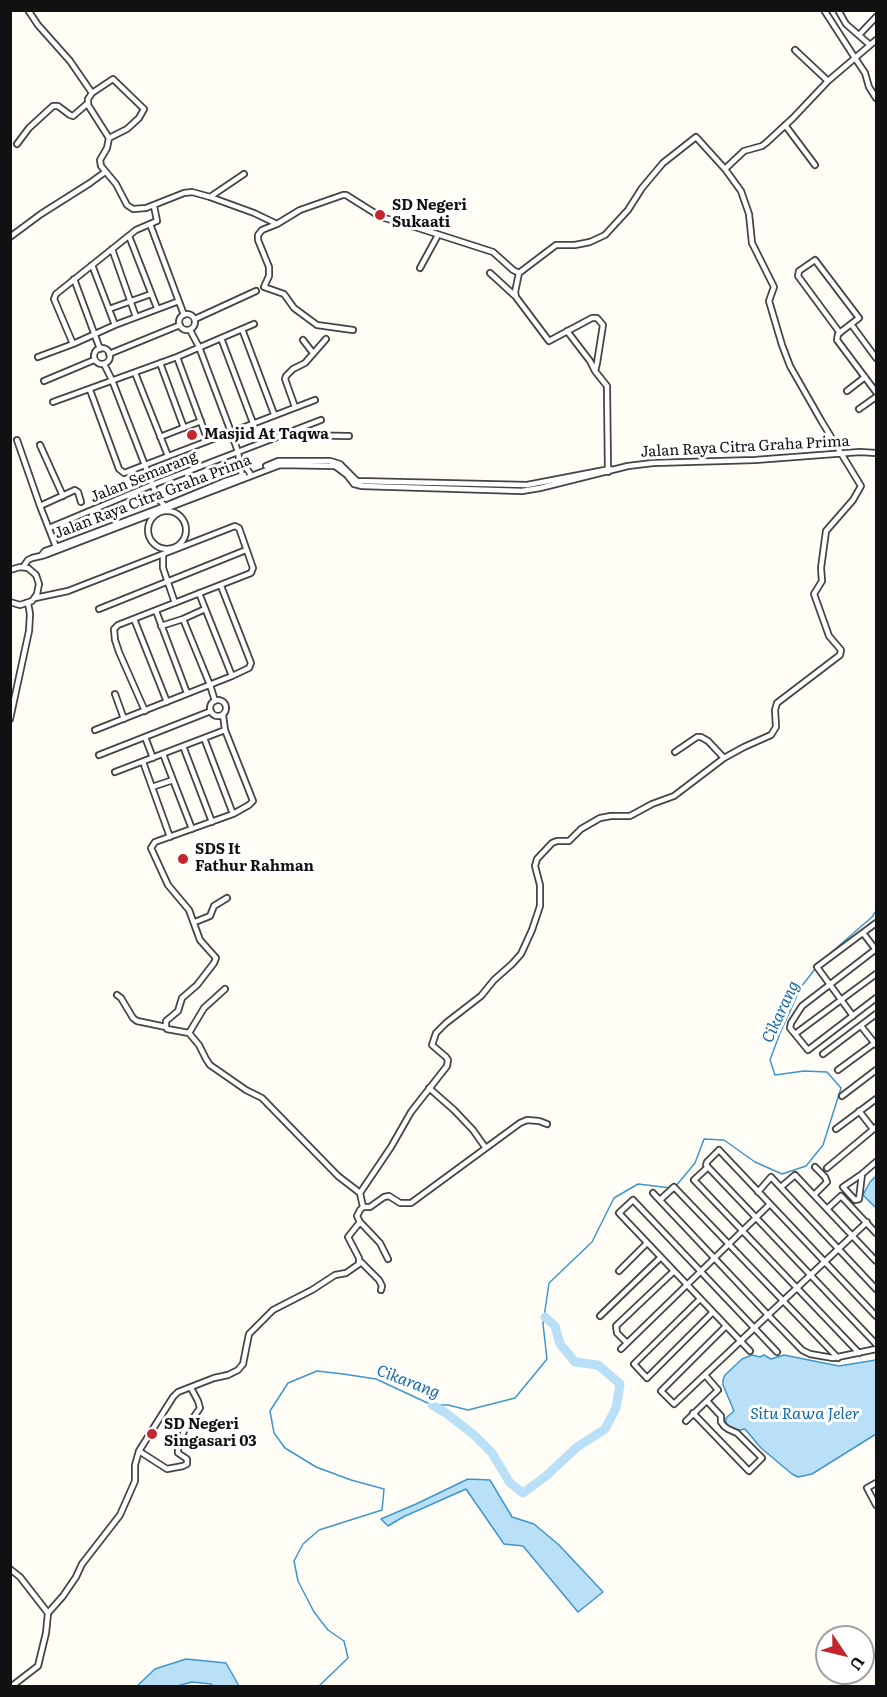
<!DOCTYPE html>
<html>
<head>
<meta charset="utf-8">
<style>
  body { margin:0 }
  #map { position:relative; width:887px; height:1697px; overflow:hidden; background:#fffdf5; font-family:Literata,serif }
  canvas { display:block }
  .frame { position:absolute; inset:0; border:12px solid #111; pointer-events:none }
  .north { position:absolute; left:815px; top:1625px; width:60px; height:60px; box-sizing:border-box; background:#fff; border:2px solid #a0a0a0; border-radius:50%; rotate:125deg; font-size:16px; font-weight:700; line-height:24px; text-align:center; color:#111 }
  .north::after { content:''; display:block; margin:auto; width:21px; height:27px; background:#c4262e; clip-path:polygon(50% 0,100% 100%,50% 72%,0 100%) }
</style>
</head>
<body>
<div id="map">
<canvas width="887" height="1697"></canvas>
<div class="frame"></div>
<div class="north">U</div>
</div>
<script>
const g = document.querySelector('canvas').getContext('2d');
g.lineJoin = 'round';
function paint(path, color) { g.fillStyle = color; g.fill(path, 'evenodd'); }
const toPath = rows => new Path2D(rows.map(r => 'M' + r).join(''));
function trace(path, color, width, dash) { g.strokeStyle = color; g.lineWidth = width; g.lineCap = dash ? 'butt' : 'round'; g.setLineDash(dash || []); g.stroke(path); }
function write(font, color, halo, rows, align = 'center') {
  g.font = font + ' Literata,serif'; g.lineWidth = 6; g.setLineDash([]); g.textBaseline = 'middle'; g.strokeStyle = halo; g.fillStyle = color; for (const [text, x, y, turn = 0] of rows) {
    g.save(); g.translate(x, y); g.rotate((+turn || 0) * Math.PI / 180); g.textAlign = isNaN(turn) ? turn : align; if (halo) g.strokeText(text, 0, 0); g.fillText(text, 0, 0); g.restore();
  }
}
const water = toPath([
  [876,1176,876,1208,863,1195,870,1182,876,1176],
  [752,1355,760,1357,764,1355,771,1359,784,1355,839,1366,876,1360,876,1434,812,1474,798,1477,792,1474,761,1448,745,1429,735,1431,726,1424,726,1418,734,1411,723,1385,723,1380,725,1375,742,1359,752,1355],
  [468,1479,490,1480,512,1517,534,1524,559,1545,603,1592,578,1612,523,1546,504,1544,466,1489,403,1517,388,1526,381,1519,416,1504,468,1479],
  [186,1659,226,1663,239,1686,213,1686,211,1684,192,1682,177,1686,137,1686,155,1669,186,1659]
]);
const stream = toPath([
  [819,963,872,917,876,911],
  [675,1187,695,1163,704,1139,724,1140,755,1162,782,1174,806,1166,823,1145,841,1088,827,1072,804,1071,775,1075,770,1060,780,1033,801,987,815,969],
  [319,1686,348,1658,344,1641,328,1630,314,1612,298,1581,294,1561,303,1544,319,1530,382,1510,384,1489,351,1480,316,1467,285,1448,274,1433,270,1411,288,1383,317,1371,343,1374,376,1379,432,1405,448,1405,468,1410,515,1398,547,1359,543,1324,549,1283,592,1242,614,1198,638,1184,671,1188]
]);
const river = toPath([
  [432,1405,446,1413,474,1435,492,1453,510,1483,523,1493,546,1476,577,1447,605,1429,616,1408,620,1384,598,1365,575,1362,560,1344,555,1326,545,1317]
]);
const minor = toPath([
  [28,10,38,25,70,61,92,93,88,99,88,105,109,138,107,148,100,160,101,166,116,184,127,205,133,209,146,208,184,193,192,192,210,197,254,213,277,224,300,210,343,195,346,195,381,217,409,225,493,252,513,270,519,273],
  [824,10,855,58,876,40],
  [838,10,846,24,870,45],
  [859,35,876,17],
  [795,50,828,81],
  [92,93,113,79,144,109,139,118,127,129,109,138],
  [785,125,815,165],
  [17,144,29,128,53,106,58,106,70,115,73,116,88,103],
  [725,169,744,151,762,146,766,143,793,118,828,81,855,58,865,73,869,87,876,98],
  [210,197,244,174],
  [150,224,184,315],
  [277,224,262,230,258,235,258,240,269,267,269,276,264,287,284,294,294,308,317,325,353,330],
  [129,236,157,308],
  [10,237,41,214,90,183,105,172],
  [112,249,136,317],
  [92,265,115,325],
  [420,268,438,235],
  [490,273,514,295],
  [74,279,100,349],
  [109,309,151,294],
  '179 322a8 8 0 1 1 16 0a8 8 0 1 1-16 0Z',
  [195,319,256,291],
  [851,324,876,358],
  [242,329,274,414],
  [190,330,199,347,231,432,238,452,242,476],
  [567,331,590,361,595,371],
  [840,333,798,276,799,271,815,260,859,318,838,334,837,340,876,392],
  [221,338,253,423],
  [303,340,313,353],
  [73,344,54,299,56,294,136,230,157,221,154,206],
  '94 356a8 8 0 1 1 16 0a8 8 0 1 1-16 0Z',
  [109,354,180,325],
  [38,357,73,344,115,325,179,301],
  [177,357,208,441],
  [160,363,184,428],
  [104,364,112,380,158,499,166,507],
  [135,373,168,456],
  [44,381,94,360],
  [90,390,119,469,124,473,315,400],
  [847,391,865,377],
  [53,402,177,357,254,324],
  [295,407,285,379,286,376,293,369,305,363,326,339],
  [859,409,876,397],
  [287,435,349,436],
  [160,437,201,421],
  [17,440,40,506,56,547],
  [40,445,63,496],
  [241,465,245,466,251,475],
  [266,466,278,461,330,461,340,464,357,481,527,485,610,469],
  [40,506,75,490,78,492,81,502],
  '148 530a19 19 0 1 1 38 0a19 19 0 1 1-38 0Z',
  [49,528,152,485,321,420],
  [163,554,163,568,175,603],
  [41,556,45,551,56,547,165,506,223,482,244,475],
  [23,567,28,560,32,558,45,555,280,465,335,466,347,475,354,484,362,486,522,491,540,488,628,466,653,463,755,460,860,452,876,453],
  [10,570,20,567,28,568,36,575,39,584,37,594,32,601,20,605,10,602],
  [199,593,232,676],
  [35,598,68,591,235,526,239,528,253,568,251,573,118,625,114,629,115,640,119,652,145,711],
  [99,609,246,550],
  [156,611,187,693],
  [134,619,167,702],
  [183,619,210,685,215,701],
  [161,626,183,619,205,609],
  [115,694,124,719],
  '210 708a8 8 0 1 1 16 0a8 8 0 1 1-16 0Z',
  [223,715,225,730,253,801,249,805,233,814,155,842,151,848,168,885,189,910,200,940,216,958,214,963,197,985,182,998,178,1011,166,1021,166,1027,167,1029,189,1033,199,1045,206,1059,210,1065,246,1090,262,1098,338,1176,360,1193],
  [10,719,29,631,30,614,28,603],
  [95,730,232,676,249,668,251,663,221,586],
  [145,737,153,758],
  [204,738,233,814],
  [183,746,212,822],
  [675,752,697,737,701,737,708,741,724,758],
  [163,754,192,829],
  [99,755,211,711],
  [143,762,170,837],
  [115,772,225,730],
  [152,787,173,780],
  [195,922,210,916,214,906,227,898],
  [863,933,876,950],
  [876,949,802,1006,791,1023,790,1028,808,1050,876,998],
  [117,995,121,998,133,1018,137,1021,166,1027],
  [853,1016,817,967,876,923],
  [861,1026,876,1045],
  [189,1033,204,1008,225,989],
  [795,1034,876,974],
  [823,1054,876,1014],
  [838,1070,876,1042],
  [429,1088,454,1110,473,1130,485,1147],
  [842,1096,876,1070],
  [859,1111,873,1129],
  [836,1129,876,1099],
  [708,1167,694,1180,859,1353],
  [827,1168,876,1127],
  [862,1174,859,1199,855,1200,843,1187,862,1174,876,1162],
  [781,1187,795,1175,876,1261],
  [758,1192,771,1177,876,1289],
  [653,1193,768,1315,867,1222],
  [814,1195,827,1182,825,1177,815,1167],
  [660,1200,674,1187,838,1358],
  [363,1207,370,1207,384,1197,389,1196,400,1203,411,1203,520,1123,527,1120,539,1121,547,1124],
  [827,1209,841,1196,876,1233],
  [360,1222,380,1243,388,1259],
  [360,1261,379,1280,382,1286,381,1290],
  [619,1271,647,1243],
  [700,1299,634,1364,647,1378,713,1312],
  [600,1316,661,1257],
  [876,1316,719,1150,707,1162,706,1165,876,1344],
  [726,1326,661,1391,674,1404,768,1315,802,1350,810,1354,833,1358,876,1349],
  [627,1343,617,1333,616,1326,674,1271],
  [621,1349,770,1204],
  [750,1351,619,1213,633,1200,777,1352],
  [693,1413,749,1471,762,1458,737,1433,728,1429,724,1426,721,1422,721,1416,707,1401],
  [686,1421,718,1390,705,1375],
  [139,1451,167,1469,183,1466,187,1464,187,1459,178,1453,178,1447,184,1431,200,1408,198,1401,191,1388],
  [876,1483,867,1488,876,1505],
  [10,1569,20,1577,48,1613],
  [12,1686,38,1666,46,1633,48,1613,63,1596,76,1577,82,1564,120,1515,135,1481,135,1465,139,1451,173,1397,178,1392,214,1378,228,1375,238,1370,243,1364,249,1334,273,1310,312,1290,335,1275,346,1273,359,1264,359,1258,348,1237,360,1222,357,1216,360,1210,363,1207,360,1193,391,1147,411,1112,447,1066,448,1060,446,1057,432,1045,436,1033,446,1023,481,996,494,980,512,964,521,954,532,930,540,906,540,885,535,866,537,859,552,843,557,841,569,841,581,829,600,818,611,816,630,816,652,804,674,796,724,758,744,747,771,735,776,727,775,710,777,703,840,655,841,650,829,636,814,594,822,581,821,568,826,531,853,500,861,486,822,422,790,366,782,345,769,301,774,287,752,243,749,214,741,191,725,169,696,137,663,163,642,188,628,210,605,235,590,242,575,245,556,245,519,273,515,292,516,297,549,341,592,318,597,318,603,325,597,363,595,371,607,386,607,390,608,472]
]);
const markers = [
  [380,215,6,"#c4262e"],
  [192,435,6,"#c4262e"],
  [183,859,6,"#c4262e"],
  [152,1434,6,"#c4262e"]
];
const poiNames = [
  ["SD Negeri",392,206],
  ["Sukaati",392,223],
  ["Masjid At Taqwa",204,435],
  ["SDS It",195,850],
  ["Fathur Rahman",195,867],
  ["SD Negeri",164,1425],
  ["Singasari 03",164,1442]
];
const streetNames = [
  ["Jalan Raya Citra Graha Prima",745,447,-3],
  ["Jalan Semarang",144,477,-22],
  ["Jalan Raya Citra Graha Prima",153,497,-21]
];
const waterNames = [
  ["Cikarang",781,1012,-65],
  ["Cikarang",408,1382,21],
  ["Situ Rawa Jeler",805,1414]
];
paint(water, '#b9e0f7');
trace(water, '#3f96cf', 1.5);
trace(stream, '#3f96cf', 1.5);
trace(river, '#b9e0f7', 9);
trace(minor, '#444', 8);
trace(minor, '#fff', 4.5);
for (const [x, y, r, color] of markers) { const dot = new Path2D(); dot.arc(x, y, r, 0, 2 * Math.PI); g.fillStyle = color; g.fill(dot); trace(dot, '#fff', 2); }
write('bold 15px', '#111', '#fff', poiNames, 'left');
write('15px', '#111', '#fff', streetNames);
write('italic 16px', '#1768a6', '#fff', waterNames);
</script>
</body>
</html>
